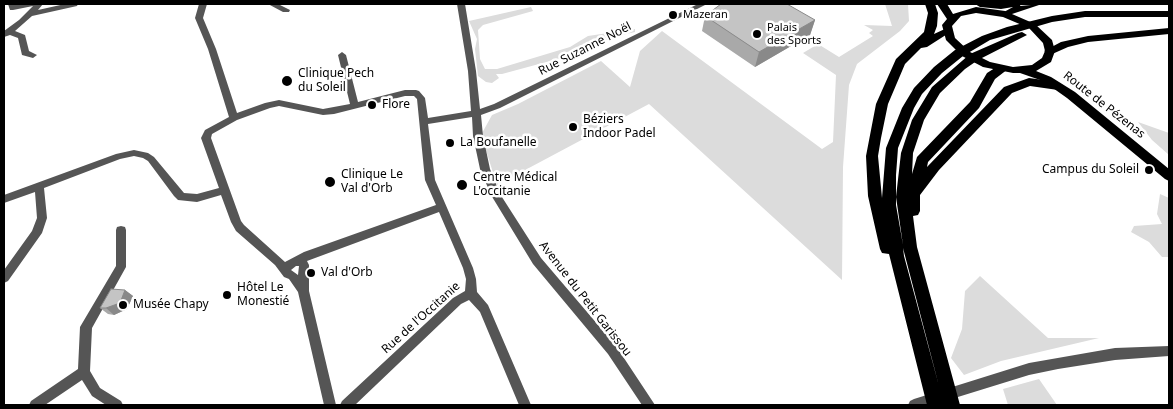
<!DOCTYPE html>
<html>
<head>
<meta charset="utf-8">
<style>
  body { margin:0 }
  #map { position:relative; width:1173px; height:409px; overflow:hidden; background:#fff; font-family:"Noto Sans",sans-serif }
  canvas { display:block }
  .frame { position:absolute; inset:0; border:5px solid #000; pointer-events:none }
</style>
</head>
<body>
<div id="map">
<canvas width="1173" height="409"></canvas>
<div class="frame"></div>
</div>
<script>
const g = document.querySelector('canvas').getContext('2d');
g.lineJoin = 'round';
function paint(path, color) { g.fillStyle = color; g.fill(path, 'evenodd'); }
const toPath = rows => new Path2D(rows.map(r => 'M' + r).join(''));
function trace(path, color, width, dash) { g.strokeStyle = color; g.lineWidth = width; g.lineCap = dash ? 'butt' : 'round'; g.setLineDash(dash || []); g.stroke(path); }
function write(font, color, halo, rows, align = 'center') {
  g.font = font + ' "Noto Sans",sans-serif'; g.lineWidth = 5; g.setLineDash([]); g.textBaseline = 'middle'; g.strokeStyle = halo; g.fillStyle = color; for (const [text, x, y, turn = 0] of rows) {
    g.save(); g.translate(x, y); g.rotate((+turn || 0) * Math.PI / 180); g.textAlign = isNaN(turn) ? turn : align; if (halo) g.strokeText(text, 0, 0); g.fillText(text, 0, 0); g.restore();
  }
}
const green = toPath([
  [885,4,908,4,909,21,900,31,857,64,849,85,843,167,842,280,649,104,497,185,481,135,492,115,518,104,601,61,630,87,640,51,662,31,822,149,833,142,836,75,803,53,818,44,839,57,873,36,869,33,873,30,864,25,892,26],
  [531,7,533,11,483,25,478,30,480,59,485,69,497,69,570,47,588,36,635,29,635,32,609,38,587,51,502,74,496,74,499,78,492,83,486,82,478,76,475,49,477,39,469,21],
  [1138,122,1169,133,1169,155,1152,140],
  [1160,194,1169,198,1169,257,1162,257,1149,242,1131,232,1134,226,1162,224,1157,214],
  [980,276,1048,338,1099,338,1001,361,964,375,951,358,962,329,965,291],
  [1039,379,1057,405,1008,405,1003,389]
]);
const minor = toPath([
  [8,4,43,4,38,10,65,4,78,4,77,6,32,16,15,31,25,35,29,51,37,55,33,58,22,55,18,38,10,35,4,37,4,31,19,20,33,6,13,10,10,10,8,4],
  [199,4,207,4,203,18,216,49,237,113,265,103,279,100,323,109,350,104,338,55,342,52,346,55,358,102,405,90,416,90,419,91,425,98,428,118,471,111,468,71,457,4,465,4,476,71,480,109,494,104,698,4,707,4,500,108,481,115,483,136,490,169,500,194,541,258,616,346,655,405,642,405,608,354,533,264,491,195,480,169,473,136,472,117,428,124,435,180,473,268,476,279,477,292,488,305,531,405,519,405,480,312,469,300,461,304,355,405,340,405,342,401,453,298,465,291,466,279,463,268,439,212,307,261,309,265,309,291,336,405,324,405,298,292,289,279,284,277,275,265,236,231,231,222,221,195,197,202,178,200,174,196,148,161,143,158,134,156,120,159,44,188,47,218,42,233,8,281,4,283,4,270,32,231,37,218,35,192,4,203,4,195,116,154,134,150,148,153,154,157,184,193,197,194,219,188,201,138,205,130,229,117,208,49,195,18,199,4],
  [405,96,414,96,417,99,425,180,436,205,304,252,285,262,244,225,241,221,211,138,212,134,237,120,270,108,279,106,323,115,334,114,405,96],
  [296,266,299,266,298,275,291,270,296,266],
  [268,4,278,4,290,10,289,12,283,12,268,4],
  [121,226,125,227,126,230,126,267,92,328,90,371,100,388,121,401,123,405,106,405,92,396,82,380,45,405,29,405,31,401,78,369,80,327,116,266,116,230,117,227,121,226]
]);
const tertiary = toPath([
  [1169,346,1169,356,1115,360,1058,369,1029,375,932,405,908,405,910,401,914,399,1029,363,1115,348,1169,346]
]);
const primary = toPath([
  [937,4,947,4,953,14,976,7,1005,11,1035,24,1052,40,1055,51,1051,62,1036,71,1051,77,1075,92,1169,169,1169,181,1165,179,1067,98,1043,81,1020,73,1013,73,983,67,962,56,946,40,942,25,947,19,937,4],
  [976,13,1003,17,1029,28,1043,43,1045,51,1042,58,1032,65,1013,67,990,62,970,52,955,38,952,26,961,16,976,13]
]);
const trunk = toPath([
  [925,4,935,4,938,13,937,26,934,34,947,28,952,31,927,47,921,48,905,64,888,104,881,138,878,156,882,198,886,148,902,108,914,88,934,67,955,50,982,36,1007,27,1052,16,1085,11,1169,11,1169,17,1085,17,1052,22,990,40,963,56,942,73,922,94,914,108,898,148,896,175,896,205,903,245,896,197,901,153,912,120,932,87,970,54,1018,33,1022,32,1027,35,978,60,965,69,940,93,924,120,913,153,912,174,917,157,970,102,987,73,998,66,1002,65,1008,69,995,79,979,108,928,162,927,167,1004,87,1029,78,1058,82,1064,86,1058,90,1030,86,1012,93,939,170,920,195,920,211,918,215,913,216,917,247,960,405,927,405,889,254,882,253,880,249,868,196,866,156,876,104,896,59,924,32,928,13,925,4],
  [903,248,939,386,904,256,903,248],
  [975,4,1021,4,1020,6,1042,4,1009,15,1004,12,1013,7,1001,9,980,7,975,4],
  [1169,28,1169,34,1088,42,1068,47,1050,55,1044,51,1061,42,1088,36,1169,28]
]);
const wall = toPath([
  [705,16,815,20,810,35,755,67,702,31],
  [125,290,133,296,127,309,114,315,108,314,100,308]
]);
const shadedWall = toPath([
  [815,20,810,35,755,67,759,52],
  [125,290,133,296,127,309,114,315,106,308]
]);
const building = toPath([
  [721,4,787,4,815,20,759,52,705,16,721,4],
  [111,289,125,290,120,303,106,308,100,308,111,289]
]);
const markers = [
  [673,15,5,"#000"],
  [757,34,5,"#000"],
  [287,81,6,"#000"],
  [372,105,5,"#000"],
  [573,127,5,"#000"],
  [450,143,5,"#000"],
  [1149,170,5,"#000"],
  [330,182,6,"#000"],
  [462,185,6,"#000"],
  [311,273,5,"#000"],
  [227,295,5,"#000"],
  [123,305,5,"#000"]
];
const farPoinames = [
  ["Mazeran",683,15],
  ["Palais",767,28],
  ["des Sports",767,41]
];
const streetNames = [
  ["Rue Suzanne Noël",585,49,-27],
  ["Route de Pézenas",1104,105,38],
  ["Avenue du Petit Garissou",585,299,52],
  ["Rue de l'Occitanie",421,318,-42]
];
const poiNames = [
  ["Clinique Pech",298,74],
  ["du Soleil",298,88],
  ["Flore",382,105],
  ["Béziers",583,120],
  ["Indoor Padel",583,134],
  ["La Boufanelle",460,143],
  ["Campus du Soleil",1139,170,"right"],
  ["Clinique Le",341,175],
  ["Val d'Orb",341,189],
  ["Centre Médical",473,178],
  ["L'occitanie",473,192],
  ["Val d'Orb",321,273],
  ["Hôtel Le",237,288],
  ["Monestié",237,302],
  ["Musée Chapy",133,305]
];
paint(green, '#dcdcdc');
paint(minor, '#555');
paint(tertiary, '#555');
paint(primary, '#000');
paint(trunk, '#000');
paint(wall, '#a9a9a9');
paint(shadedWall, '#898989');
paint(building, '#c4c4c4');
trace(building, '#898989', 1);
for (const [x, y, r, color] of markers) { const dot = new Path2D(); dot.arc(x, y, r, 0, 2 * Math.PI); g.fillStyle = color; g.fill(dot); trace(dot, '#fff', 2); }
write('11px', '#000', '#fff', farPoinames, 'left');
write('12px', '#000', '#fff', streetNames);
write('12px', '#000', '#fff', poiNames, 'left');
</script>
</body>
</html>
